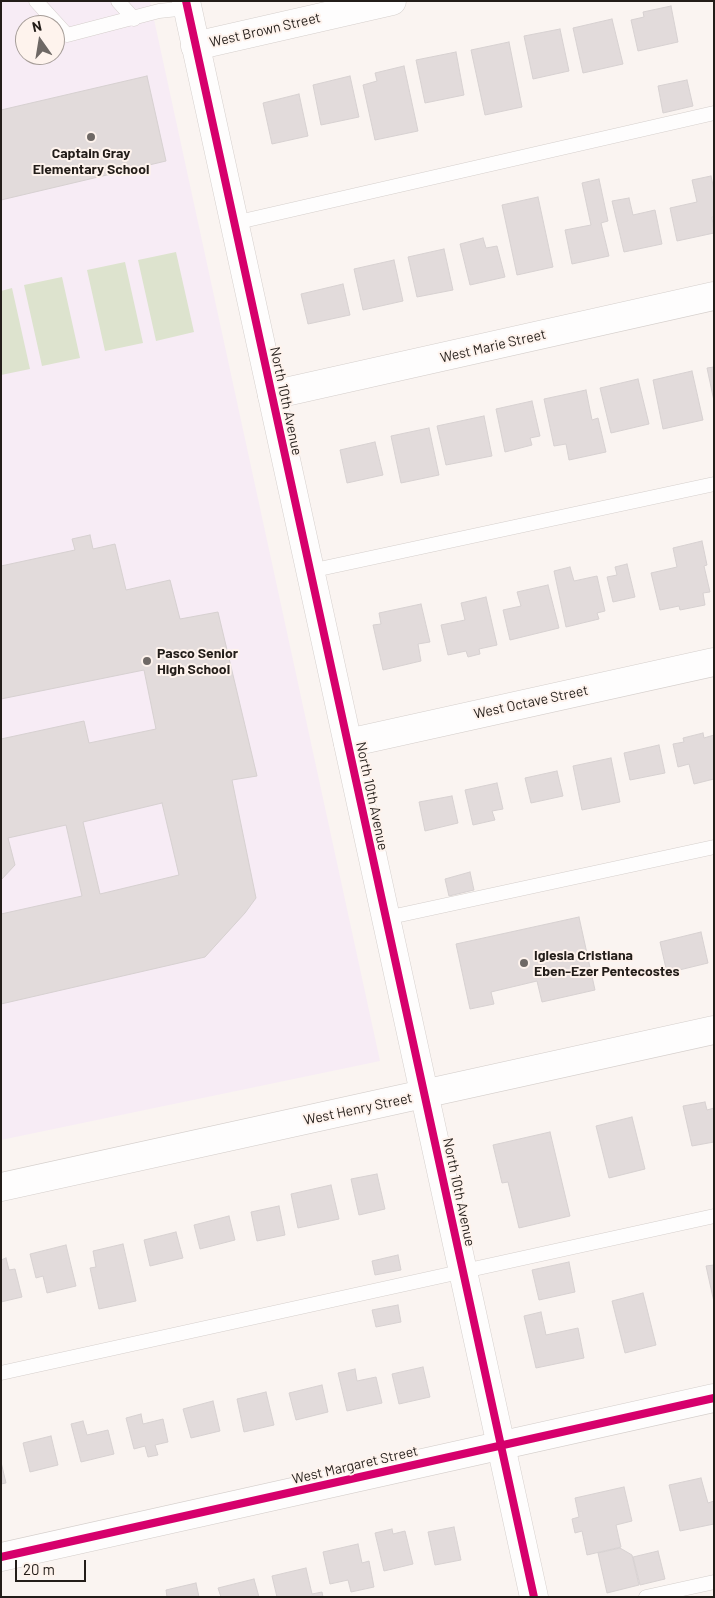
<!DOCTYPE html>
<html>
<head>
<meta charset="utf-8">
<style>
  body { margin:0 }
  #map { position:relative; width:715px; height:1598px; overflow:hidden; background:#faf4f1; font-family:Barlow,sans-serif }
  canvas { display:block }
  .frame { position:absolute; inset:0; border:2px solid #231d19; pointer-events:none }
  .north { position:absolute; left:15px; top:15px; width:50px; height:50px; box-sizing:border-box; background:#fef3ed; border:1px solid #a69d98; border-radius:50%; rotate:347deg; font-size:14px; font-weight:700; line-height:20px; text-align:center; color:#231d19 }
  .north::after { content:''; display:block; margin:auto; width:18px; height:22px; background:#6e6865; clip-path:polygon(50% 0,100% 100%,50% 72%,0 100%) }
  .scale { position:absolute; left:15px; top:1560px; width:71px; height:22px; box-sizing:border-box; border:2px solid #231d19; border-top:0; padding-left:6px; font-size:15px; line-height:18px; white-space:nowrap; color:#231d19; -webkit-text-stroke:4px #fef3ed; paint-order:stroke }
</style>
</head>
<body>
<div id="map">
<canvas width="715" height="1598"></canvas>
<div class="frame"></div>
<div class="north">N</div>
<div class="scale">20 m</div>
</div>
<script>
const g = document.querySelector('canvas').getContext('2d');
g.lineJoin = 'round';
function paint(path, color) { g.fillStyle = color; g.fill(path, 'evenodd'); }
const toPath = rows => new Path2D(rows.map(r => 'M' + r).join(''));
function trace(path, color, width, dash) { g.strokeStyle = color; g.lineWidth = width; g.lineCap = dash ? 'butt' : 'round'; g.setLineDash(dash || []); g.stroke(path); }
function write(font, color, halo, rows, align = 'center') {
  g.font = font + ' Barlow,sans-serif'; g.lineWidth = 4; g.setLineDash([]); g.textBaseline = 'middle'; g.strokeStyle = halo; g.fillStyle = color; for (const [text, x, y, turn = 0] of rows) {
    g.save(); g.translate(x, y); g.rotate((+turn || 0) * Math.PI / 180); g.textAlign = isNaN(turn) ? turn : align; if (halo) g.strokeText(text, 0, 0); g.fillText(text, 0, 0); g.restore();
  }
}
const education = toPath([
  [1,1,150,1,380,1061,1,1140],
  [25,25,55,25,55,55,25,55]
]);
const green = toPath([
  [176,252,194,332,156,341,138,260],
  [125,262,143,343,105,351,87,270],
  [62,277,80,358,42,366,24,285],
  [12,288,30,369,1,375,1,291]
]);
const building = toPath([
  [671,6,678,42,638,51,631,20,644,17,643,12,671,6],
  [612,19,623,64,583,73,573,28,612,19],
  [560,29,569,71,533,79,524,36,560,29],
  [509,42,522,107,485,115,471,50,509,42],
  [456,52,464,95,425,103,416,60,456,52],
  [404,66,418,131,375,140,363,85,377,81,375,73,404,66],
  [147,76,166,161,1,200,1,110,147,76],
  [350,76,359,117,321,125,313,85,350,76],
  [687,80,693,106,663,113,658,86,687,80],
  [299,94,308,136,272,144,263,103,299,94],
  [711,176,714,190,714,217,712,217,714,233,677,241,670,208,697,202,692,180,711,176],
  [599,179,608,221,601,223,609,256,572,264,565,230,591,225,582,183,599,179],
  [538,197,553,267,517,275,502,205,538,197],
  [629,198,633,215,655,210,662,244,624,252,612,201,629,198],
  [483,238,486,248,497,246,505,277,470,285,460,244,483,238],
  [444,249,453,290,417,297,408,257,444,249],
  [394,260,403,301,363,310,354,269,394,260],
  [343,284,350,315,308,324,301,294,343,284],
  [714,367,714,401,707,368,714,367],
  [692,371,703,420,663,429,653,380,692,371],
  [638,379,649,424,611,433,600,388,638,379],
  [586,390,592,420,598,418,606,452,569,460,566,444,554,446,544,399,586,390],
  [532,401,540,436,530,438,532,445,505,452,496,409,532,401],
  [484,416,492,456,446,465,437,426,484,416],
  [429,428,439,475,401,483,391,436,429,428],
  [375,442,383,475,347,483,340,450,375,442],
  [90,535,93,549,115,544,126,590,170,580,180,619,218,612,257,776,232,780,256,898,245,913,205,957,1,1004,1,914,82,896,66,825,8,838,15,865,1,880,1,739,84,721,89,743,156,729,144,670,1,699,1,566,75,550,72,539,90,535],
  [162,803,179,875,100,894,83,822,162,803],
  [702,541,707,565,704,566,710,592,703,593,705,605,680,610,679,606,660,610,651,573,677,567,673,548,702,541],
  [627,564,635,597,613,602,607,577,617,575,615,567,627,564],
  [570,567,574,581,597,576,605,611,597,613,599,619,566,627,554,571,570,567],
  [548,585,559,628,510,640,503,610,521,606,517,592,548,585],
  [486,597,497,645,479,649,480,654,468,657,466,651,448,655,441,625,465,620,461,603,486,597],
  [421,604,430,642,418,644,421,661,383,670,373,625,381,624,379,613,421,604],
  [703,733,704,738,714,735,714,779,694,784,689,764,678,767,673,744,684,742,683,738,703,733],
  [659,745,665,773,630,780,624,753,659,745],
  [611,758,620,802,582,810,573,766,611,758],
  [557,771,563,796,531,803,525,778,557,771],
  [497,783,503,809,492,811,495,820,473,825,465,790,497,783],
  [452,796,458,823,425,831,419,802,452,796],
  [470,872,474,890,449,896,445,879,470,872],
  [579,917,595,990,542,1002,537,981,491,992,494,1004,470,1009,456,944,579,917],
  [701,932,708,963,667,973,660,942,701,932],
  [705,1102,707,1110,714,1108,714,1142,692,1146,683,1106,705,1102],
  [632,1117,645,1169,609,1178,596,1126,632,1117],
  [550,1132,570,1216,519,1228,508,1182,502,1183,493,1145,550,1132],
  [377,1174,385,1209,359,1215,351,1179,377,1174],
  [331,1185,339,1219,298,1228,291,1194,331,1185],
  [279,1206,285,1235,257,1241,251,1212,279,1206],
  [229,1216,235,1240,200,1249,194,1225,229,1216],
  [176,1232,183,1258,150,1266,144,1240,176,1232],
  [123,1244,136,1301,99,1309,90,1268,96,1267,93,1251,123,1244],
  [66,1245,76,1286,47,1293,43,1276,36,1278,30,1254,66,1245],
  [398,1255,401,1270,375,1275,372,1261,398,1255],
  [6,1258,9,1270,15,1269,22,1297,1,1302,1,1260,6,1258],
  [569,1262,575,1292,539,1300,532,1270,569,1262],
  [714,1265,714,1302,706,1266,714,1265],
  [643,1293,656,1345,625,1353,612,1301,643,1293],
  [398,1305,401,1322,376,1327,372,1310,398,1305],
  [541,1312,546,1335,578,1328,584,1358,536,1368,524,1316,541,1312],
  [423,1367,430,1397,399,1404,392,1374,423,1367],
  [355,1369,357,1381,376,1377,382,1403,347,1411,338,1373,355,1369],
  [322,1385,328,1412,296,1420,289,1393,322,1385],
  [266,1392,274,1425,244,1432,237,1399,266,1392],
  [213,1401,220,1431,191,1438,183,1409,213,1401],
  [141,1414,143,1424,163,1419,168,1442,155,1445,158,1455,148,1457,145,1446,134,1449,126,1418,141,1414],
  [83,1421,87,1435,108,1430,114,1454,81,1462,71,1424,83,1421],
  [51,1436,58,1465,30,1472,23,1443,51,1436],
  [1,1462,6,1483,1,1484,1,1462],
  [701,1478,708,1503,714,1501,714,1524,680,1531,669,1485,701,1478],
  [624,1487,632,1521,616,1525,621,1547,587,1555,582,1531,575,1533,572,1519,579,1517,575,1498,624,1487],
  [454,1527,461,1560,435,1565,428,1532,454,1527],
  [392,1529,393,1534,405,1531,413,1564,384,1571,375,1533,392,1529],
  [358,1544,362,1563,369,1561,374,1587,351,1592,348,1580,330,1584,323,1552,358,1544],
  [620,1548,632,1555,639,1585,607,1593,598,1553,620,1548],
  [658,1551,665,1579,640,1585,633,1557,658,1551],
  [306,1568,312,1594,322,1592,323,1597,277,1597,272,1576,306,1568],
  [254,1579,259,1597,221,1597,218,1588,254,1579],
  [196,1583,199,1597,167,1597,166,1590,196,1583]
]);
const lane = toPath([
  [36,1,67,35,159,11,187,8],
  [118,1,134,19],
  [234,223,714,113],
  [310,571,714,484],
  [386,918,714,847],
  [1,1373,714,1216],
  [646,1597,714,1582]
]);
const street = toPath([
  [195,46,392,1],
  [272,395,714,296],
  [348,743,714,662],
  [1,1187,714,1030],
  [1,1557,714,1398]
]);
const secondary = toPath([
  [186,1,534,1597]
]);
const cycleway = toPath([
  [186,1,534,1597],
  [1,1557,714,1398]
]);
const markers = [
  [91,137,5,"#6e6865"],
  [147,661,5,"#6e6865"],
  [524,963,5,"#6e6865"]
];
const streetNames = [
  ["West Brown Street",265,30,-13],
  ["West Marie Street",493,346,-13],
  ["North 10th Avenue",286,401,78],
  ["West Octave Street",531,702,-12],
  ["North 10th Avenue",372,796,78],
  ["West Henry Street",358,1109,-12],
  ["North 10th Avenue",459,1192,78],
  ["West Margaret Street",355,1465,-13]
];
const poiNames = [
  ["Captain Gray",91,153,"center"],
  ["Elementary School",91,169,"center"],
  ["Pasco Senior",157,653],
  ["High School",157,669],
  ["Iglesia Cristiana",534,955],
  ["Eben-Ezer Pentecostes",534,971]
];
paint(education, '#f7ecf5');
paint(green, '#dde3ce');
paint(building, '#e2dbdb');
trace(building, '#d7d1d1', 1);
trace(lane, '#d5cfcc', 15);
trace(street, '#d5cfcc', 29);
trace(secondary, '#d5cfcc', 29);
trace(lane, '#fefdfd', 14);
trace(street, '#fefdfd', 28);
trace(secondary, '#fefdfd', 28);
trace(cycleway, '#d6006c', 8);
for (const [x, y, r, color] of markers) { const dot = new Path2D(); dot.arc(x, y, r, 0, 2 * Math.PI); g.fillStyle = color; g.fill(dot); trace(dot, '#fef3ed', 2); }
write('14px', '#231d19', '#fef3ed', streetNames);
write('bold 14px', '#231d19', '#fef3ed', poiNames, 'left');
</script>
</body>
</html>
